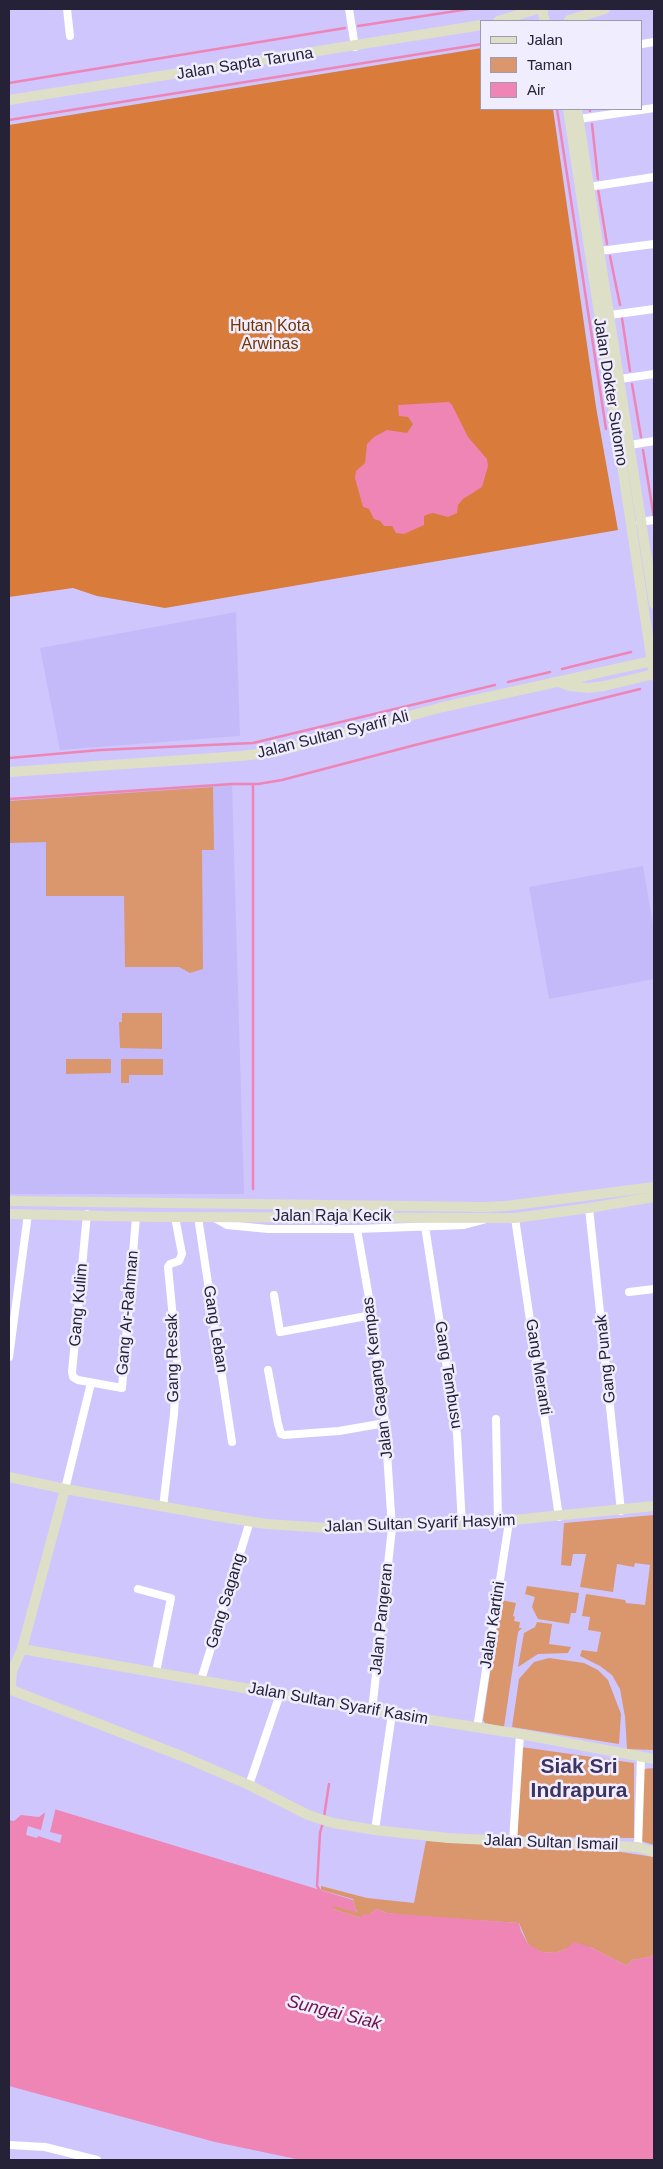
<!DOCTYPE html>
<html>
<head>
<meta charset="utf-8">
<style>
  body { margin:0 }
  #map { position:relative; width:663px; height:2169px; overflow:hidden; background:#cfc6fe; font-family:Arial,sans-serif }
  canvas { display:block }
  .frame { position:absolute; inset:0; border:10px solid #252136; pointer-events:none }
  .legend { position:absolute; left:480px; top:20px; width:162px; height:90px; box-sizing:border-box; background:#f0edff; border:1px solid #9f9baf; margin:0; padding:6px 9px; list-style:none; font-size:15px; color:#252136 }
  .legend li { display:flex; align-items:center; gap:10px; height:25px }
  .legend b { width:25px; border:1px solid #9f9baf }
</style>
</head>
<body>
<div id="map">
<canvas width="663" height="2169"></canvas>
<div class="frame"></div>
<ul class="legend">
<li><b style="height:6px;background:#dedfc7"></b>Jalan</li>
<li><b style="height:14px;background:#da966d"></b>Taman</li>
<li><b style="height:14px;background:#ee85b5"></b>Air</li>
</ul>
</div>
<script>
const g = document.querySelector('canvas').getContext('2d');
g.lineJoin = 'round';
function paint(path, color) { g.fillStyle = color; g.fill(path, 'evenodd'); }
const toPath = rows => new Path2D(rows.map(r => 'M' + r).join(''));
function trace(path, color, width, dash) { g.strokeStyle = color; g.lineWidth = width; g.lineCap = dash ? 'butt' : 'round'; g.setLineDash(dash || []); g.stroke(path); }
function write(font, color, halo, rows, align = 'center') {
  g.font = font + ' Arial,sans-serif'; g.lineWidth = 5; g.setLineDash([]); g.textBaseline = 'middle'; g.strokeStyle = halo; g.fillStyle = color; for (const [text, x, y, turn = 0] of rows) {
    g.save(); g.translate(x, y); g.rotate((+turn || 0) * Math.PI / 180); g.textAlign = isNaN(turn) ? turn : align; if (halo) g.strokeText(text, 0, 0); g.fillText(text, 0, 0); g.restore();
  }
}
const built = toPath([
  [236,612,240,736,60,750,40,648],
  [232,784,244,1194,9,1194,9,799],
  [643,866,654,930,654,979,549,999,529,887]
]);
const green = toPath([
  [213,787,214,850,202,850,203,969,190,973,179,967,125,967,124,896,46,896,46,842,9,843,9,801],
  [122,1013,162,1013,162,1049,120,1048,119,1022,122,1022],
  [66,1059,111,1059,111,1073,66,1074],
  [121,1059,163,1059,163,1075,129,1075,129,1083,121,1083],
  [654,1515,654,1750,627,1749,625,1717,620,1689,612,1675,600,1666,580,1656,582,1650,597,1652,601,1632,588,1630,590,1617,582,1616,586,1594,625,1600,626,1603,645,1605,650,1565,635,1563,634,1567,617,1564,613,1592,580,1587,586,1554,573,1554,571,1566,561,1565,564,1523],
  [527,1586,579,1593,576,1613,571,1613,569,1624,538,1619,532,1607,535,1597,525,1594],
  [501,1600,516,1603,513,1616,515,1617,514,1621,520,1622,519,1628,522,1628,518,1632,504,1727,485,1723,483,1720],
  [537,1622,552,1624,549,1644,571,1647,568,1653,538,1654,518,1667,524,1633,535,1627],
  [549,1658,584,1663,598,1670,608,1680,621,1714,619,1744,512,1727,519,1679,534,1662],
  [521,1747,634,1763,634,1838,517,1837],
  [654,1768,654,1845,641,1841,643,1769],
  [426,1841,621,1852,654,1857,654,1955,650,1957,632,1960,627,1966,590,1947,566,1949,555,1953,542,1952,533,1948,528,1944,519,1923,415,1916,387,1913,376,1909,369,1915,361,1918,333,1909,333,1905,358,1912,355,1909,353,1899,321,1890,321,1886,367,1898,414,1903]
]);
const forest = toPath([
  [482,48,482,109,553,109,596,407,618,530,165,608,97,596,73,588,9,597,9,125]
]);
const water = toPath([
  [449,402,452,405,468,437,487,459,488,466,482,487,463,499,458,505,457,513,448,517,433,513,429,514,424,516,424,525,404,534,396,533,392,526,384,526,380,521,374,519,369,509,363,507,355,478,356,471,365,463,367,444,374,437,387,430,407,433,413,424,408,417,399,416,398,405],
  [51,1808,353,1900,355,1909,358,1913,334,1906,333,1909,361,1918,362,1914,369,1915,376,1909,387,1913,519,1923,521,1931,528,1944,542,1952,555,1953,566,1949,574,1942,590,1947,627,1966,632,1960,650,1957,654,1955,654,2160,301,2160,215,2142,9,2086,9,1820,14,1821,21,1815,39,1817]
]);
const pier = toPath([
  [51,1806,56,1807,50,1832,62,1835,60,1843,38,1836,37,1838,26,1835,28,1826,41,1830,46,1809]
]);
const stream = toPath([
  [358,26,469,9],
  [9,83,345,28],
  [557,109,606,429],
  [590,109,590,111],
  [9,120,482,44],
  [592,124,598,179],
  [598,189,607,244],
  [610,256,620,305],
  [622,318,630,371],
  [632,384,641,437],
  [643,450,654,518],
  [562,669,631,652],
  [508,682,550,672],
  [9,758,100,750,253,743,495,685],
  [253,784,253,1189],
  [9,799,232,784,258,784,282,780,415,745,640,689],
  [324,1817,329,1784],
  [320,1891,317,1886,320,1833,323,1822]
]);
const street = toPath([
  [67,9,70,36],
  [349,9,355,47],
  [642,44,654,42],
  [579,119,654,108],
  [589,187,654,177],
  [600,251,654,244],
  [610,315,654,309],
  [620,379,654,374],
  [630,445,654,441],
  [640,522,654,520],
  [589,1208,621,1511],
  [87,1214,72,1372,73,1377,78,1380,122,1388,136,1217],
  [198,1217,232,1442],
  [213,1217,227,1225,268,1229,357,1229,464,1225,483,1220],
  [515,1218,559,1517],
  [425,1226,457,1434,462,1525],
  [357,1229,372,1315,385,1423,392,1528,372,1711],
  [629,1292,654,1289],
  [274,1295,280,1332,372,1315],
  [9,1357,28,1214],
  [268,1370,278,1424,281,1434,284,1435,339,1431,385,1423],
  [496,1419,498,1522],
  [65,1489,91,1383],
  [163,1507,174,1414,177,1360,168,1267,170,1264,179,1261,182,1254,175,1217],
  [138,1589,171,1598,156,1672],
  [201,1680,250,1521],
  [477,1728,509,1522],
  [249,1785,280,1694],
  [375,1830,392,1714],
  [513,1842,520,1734],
  [638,1847,641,1758],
  [9,2145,45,2147,97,2160]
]);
const secondary = toPath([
  [543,9,543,15,545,21],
  [569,20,605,9],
  [498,21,537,9],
  [9,100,482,25],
  [568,109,654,676],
  [577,109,654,604],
  [558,682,570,686,588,688,604,686,654,674],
  [9,772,241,756,275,752,443,707,652,661],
  [9,1201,485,1207,506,1206,654,1187],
  [9,1214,155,1217,515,1218,589,1208,654,1197],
  [9,1477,65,1489,216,1516,266,1524,327,1528,462,1525,654,1506],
  [22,1649,392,1714,520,1734,654,1759],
  [9,1689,184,1757,249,1785,308,1815,333,1823,375,1830,448,1838,638,1847,654,1852],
  [13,1691,11,1684,12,1671,22,1649,65,1489]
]);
const streetNames = [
  ["Jalan Sapta Taruna",245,64,-9],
  ["Jalan Dokter Sutomo",610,392,81],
  ["Jalan Sultan Syarif Ali",333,735,-14],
  ["Jalan Raja Kecik",332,1217],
  ["Gang Kulim",79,1305,-85],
  ["Gang Ar-Rahman",128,1313,-85],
  ["Gang Leban",215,1329,81],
  ["Gang Resak",173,1358,-91],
  ["Gang Punak",606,1359,-96],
  ["Gang Meranti",538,1367,81],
  ["Gang Tembusu",448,1375,81],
  ["Jalan Gagang Kempas",378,1378,-97],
  ["Jalan Sultan Syarif Hasyim",420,1524,-2],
  ["Gang Sagang",226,1601,-73],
  ["Jalan Pangeran",382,1619,-84],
  ["Jalan Kartini",493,1625,-81],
  ["Jalan Sultan Syarif Kasim",338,1704,10],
  ["Jalan Sultan Ismail",551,1843,2]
];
const parkNames = [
  ["Hutan Kota",270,327],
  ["Arwinas",270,345]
];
const waterNames = [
  ["Sungai Siak",334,2013,14]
];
const districtNames = [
  ["Siak Sri",579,1767],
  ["Indrapura",579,1791]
];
paint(built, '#c5baf9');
paint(green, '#da966d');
paint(forest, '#d87b3b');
paint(water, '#ee85b5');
paint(pier, '#cfc6fe');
trace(stream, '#ee85b5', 2.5);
trace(street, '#fff', 8);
trace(secondary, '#dedfc7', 10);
write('16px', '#252136', '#f0edff', streetNames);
write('16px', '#713503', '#f0edff', parkNames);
write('italic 18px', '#711448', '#f0edff', waterNames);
write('bold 21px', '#3e3462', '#f0edff', districtNames);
</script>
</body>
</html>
